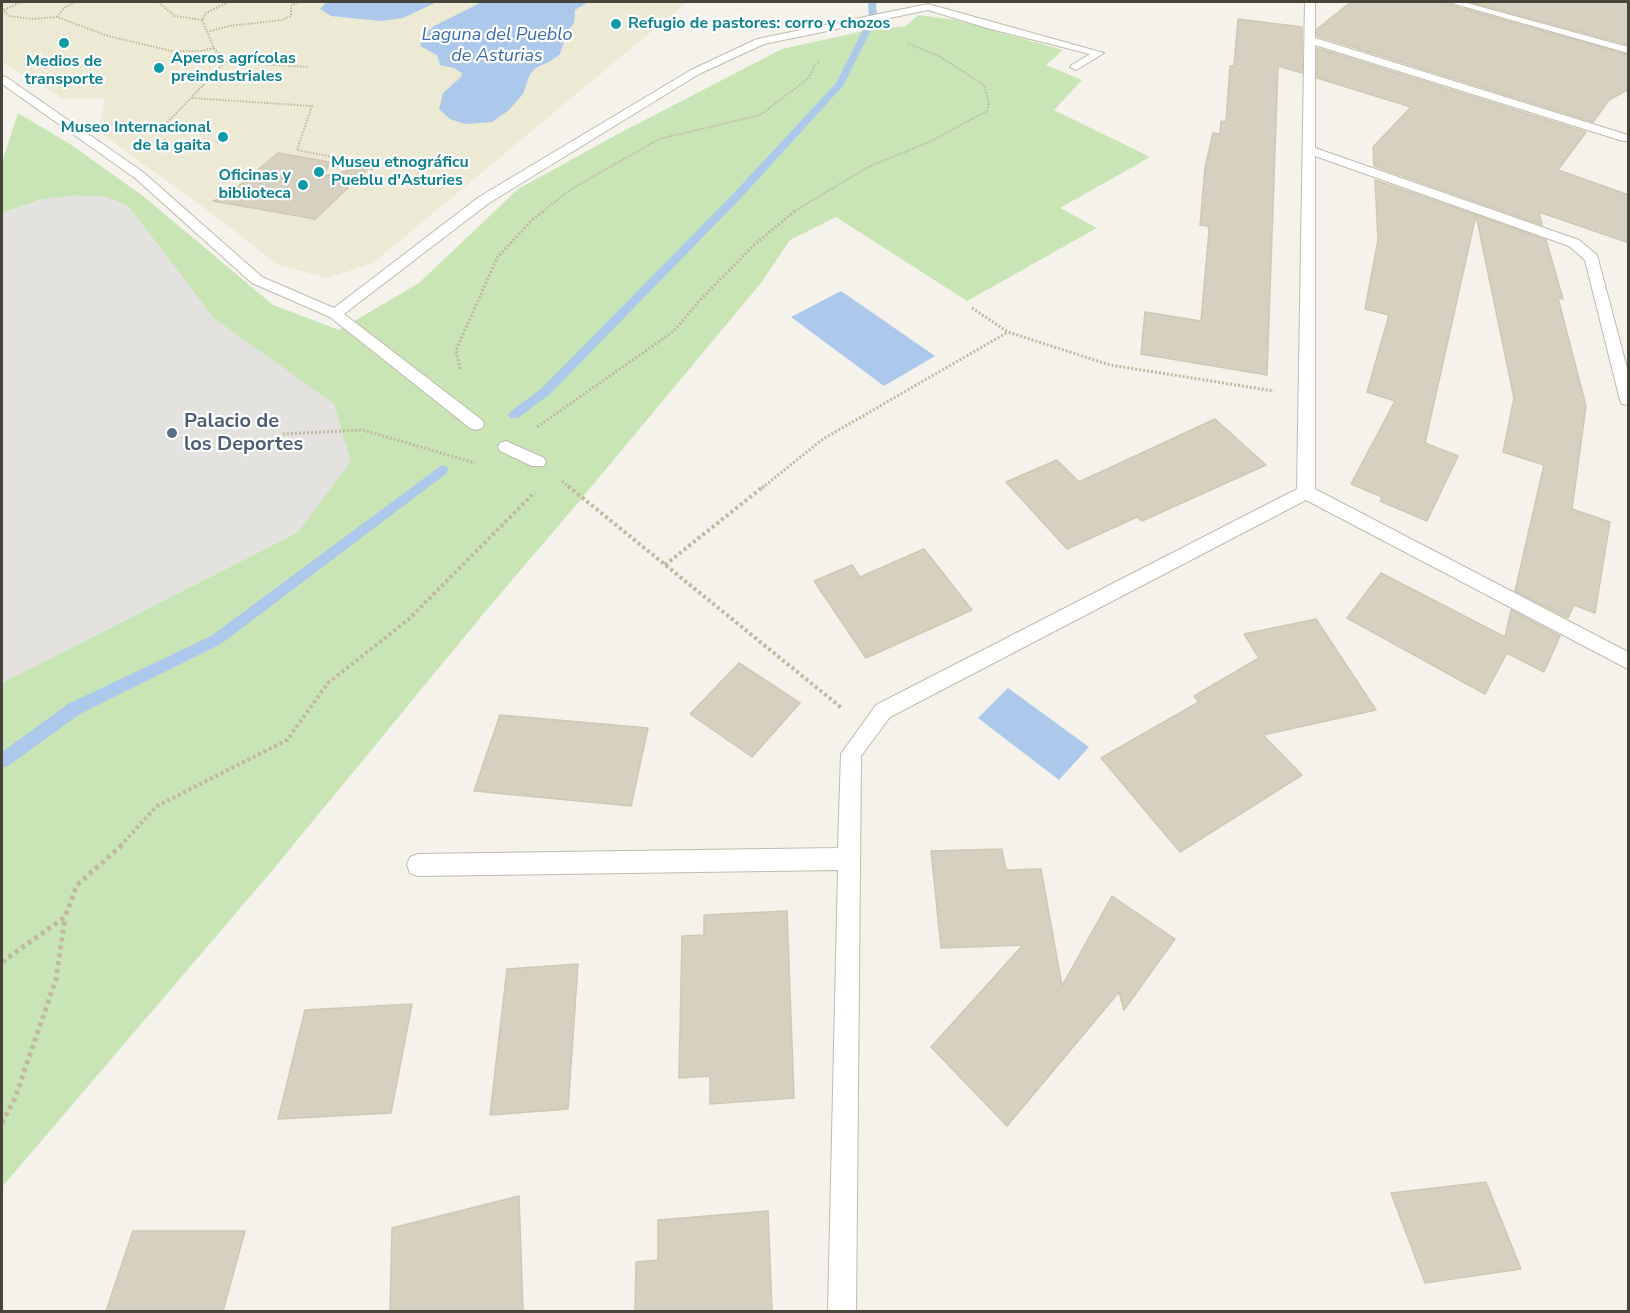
<!DOCTYPE html>
<html>
<head>
<meta charset="utf-8">
<style>
  body { margin:0 }
  #map { position:relative; width:1630px; height:1313px; overflow:hidden; background:#f4f2ea; font-family:"Nunito Sans",sans-serif }
  canvas { display:block }
  .frame { position:absolute; inset:0; border:3px solid #474439; pointer-events:none }
</style>
</head>
<body>
<div id="map">
<canvas width="1630" height="1313"></canvas>
<div class="frame"></div>
</div>
<script>
const g = document.querySelector('canvas').getContext('2d');
g.lineJoin = 'round';
function paint(path, color) { g.fillStyle = color; g.fill(path, 'evenodd'); }
const toPath = rows => new Path2D(rows.map(r => 'M' + r).join(''));
function trace(path, color, width, dash) { g.strokeStyle = color; g.lineWidth = width; g.lineCap = dash ? 'butt' : 'round'; g.setLineDash(dash || []); g.stroke(path); }
function write(font, color, halo, rows, align = 'center') {
  g.font = font + ' "Nunito Sans",sans-serif'; g.lineWidth = 4.5; g.setLineDash([]); g.textBaseline = 'middle'; g.strokeStyle = halo; g.fillStyle = color; for (const [text, x, y, turn = 0] of rows) {
    g.save(); g.translate(x, y); g.rotate((+turn || 0) * Math.PI / 180); g.textAlign = isNaN(turn) ? turn : align; if (halo) g.strokeText(text, 0, 0); g.fillText(text, 0, 0); g.restore();
  }
}
const education = toPath([
  [6,2,687,2,373,263,328,278,278,265,211,213,98,131,105,99,63,99,2,62,2,3]
]);
const green = toPath([
  [918,15,956,20,1063,50,1046,65,1082,80,1054,110,1150,157,1060,208,1097,228,967,301,836,217,790,240,761,283,582,498,484,613,271,872,2,1187,2,683,298,532,333,404,214,319,128,206,43,199,2,213,2,162,18,113,70,144,143,196,273,305,339,330,419,283,518,189,618,134,782,49,873,29,906,26]
]);
const parking = toPath([
  [78,195,107,197,128,206,215,319,334,404,351,462,298,532,2,683,2,213,43,199]
]);
const water = toPath([
  [326,2,437,2,403,18,381,21,331,16,320,9],
  [482,2,588,2,575,10,574,23,567,32,560,54,549,62,537,67,530,74,523,94,509,110,492,122,465,124,450,119,439,109,443,93,461,77,462,73,454,68,440,65,437,55,420,46,424,35,434,26],
  [841,291,935,356,884,386,791,317],
  [1008,688,1089,747,1059,780,978,718]
]);
const stream = toPath([
  [868,2,876,2,877,18,843,86,741,198,550,394,518,418,510,418,508,415,510,412,542,388,733,194,836,83,869,18,868,2],
  [442,465,447,467,448,470,447,473,221,644,80,714,8,766,2,768,2,752,68,704,211,636,442,465]
]);
const building = toPath([
  [1351,2,1446,2,1447,4,1629,55,1629,89,1609,100,1593,122,1317,36,1317,29,1351,2],
  [1470,2,1629,2,1629,45,1470,2],
  [1238,19,1302,27,1302,73,1278,66,1267,375,1141,354,1145,312,1201,321,1209,231,1208,226,1200,225,1205,168,1213,133,1220,134,1221,121,1226,122,1230,66,1234,66,1238,19],
  [1317,48,1586,132,1558,170,1629,195,1629,243,1539,212,1542,225,1374,166,1373,147,1411,107,1317,78,1317,48],
  [278,153,329,162,324,176,372,165,315,219,213,201,227,196,278,153],
  [1375,180,1476,215,1425,443,1458,456,1427,521,1380,501,1382,497,1351,484,1395,401,1367,392,1389,315,1365,309,1378,240,1375,180],
  [1476,215,1546,240,1563,299,1558,298,1586,406,1572,509,1610,522,1595,613,1574,605,1568,618,1515,591,1544,465,1503,452,1514,398,1476,215],
  [1215,419,1266,465,1142,521,1137,517,1067,549,1006,482,1057,460,1079,482,1215,419],
  [924,549,972,610,866,658,814,581,852,565,860,577,924,549],
  [1381,573,1505,637,1511,610,1560,636,1544,672,1507,653,1485,694,1347,618,1381,573],
  [1316,619,1376,710,1263,735,1302,775,1180,852,1101,758,1199,702,1194,696,1259,658,1244,634,1316,619],
  [739,663,800,703,752,757,690,714,739,663],
  [500,715,648,728,631,806,474,791,500,715],
  [1002,849,1006,870,1041,869,1062,986,1112,896,1175,939,1124,1010,1119,992,1007,1126,931,1047,1023,945,941,948,931,851,1002,849],
  [787,911,794,1098,710,1104,710,1076,679,1078,682,936,704,935,704,915,787,911],
  [578,964,568,1109,490,1115,507,969,578,964],
  [412,1004,391,1113,278,1119,305,1010,412,1004],
  [1486,1182,1521,1269,1425,1283,1391,1193,1486,1182],
  [519,1196,523,1311,390,1311,392,1228,519,1196],
  [768,1211,772,1311,635,1311,636,1262,658,1260,658,1220,768,1211],
  [133,1231,245,1231,223,1311,106,1311,133,1231]
]);
const pathFar3 = toPath([
  [158,2,175,16,202,20],
  [228,2,206,13,202,20,214,48,225,62,309,67],
  [2,9,9,16,33,19,57,17,108,36,172,51,200,51,214,48],
  [4,10,21,2],
  [57,17,64,8,75,2],
  [207,32,229,26,282,20,291,16,291,6,298,2],
  [192,98,312,106,297,150,370,164,373,177],
  [120,123,167,123,225,62],
  [168,123,190,123],
  [542,212,570,190,659,139,760,115,809,78,815,65,820,61],
  [793,212,868,167,929,142,987,111,989,103,984,85,939,56,907,43]
]);
const pathFar2 = toPath([
  [972,308,1008,332,1110,365,1274,391],
  [460,369,456,350,497,258,532,220,544,211],
  [537,427,674,331,700,300,754,245,795,211],
  [283,434,363,430,475,463],
  [562,481,570,488],
  [762,488,823,439,1008,332]
]);
const pathFar1 = toPath([
  [568,486,843,709],
  [665,565,764,486],
  [120,846,157,806,287,740,328,683,409,619,535,492]
]);
const path = toPath([
  [2,962,65,917,77,885,122,845],
  [2,1123,15,1098,56,979,65,918]
]);
const lane = toPath([
  [1305,2,1315,2,1315,38,1628,135,1628,141,1623,141,1315,45,1315,148,1579,240,1597,255,1628,372,1628,405,1622,404,1620,400,1585,260,1569,246,1315,156,1315,489,1628,652,1628,669,1306,500,890,717,861,756,856,1312,828,1312,838,870,418,876,410,873,407,865,410,857,418,854,838,848,841,754,876,705,1297,489,1305,2],
  [1448,2,1463,2,1628,47,1628,53,1448,2],
  [928,4,1104,53,1076,70,1070,67,1072,65,1090,54,987,28,928,10,764,44,699,74,489,203,344,314,482,420,484,424,482,428,476,430,470,428,330,317,252,283,135,178,2,84,2,76,6,77,143,172,262,277,334,308,479,197,691,70,757,39,928,4],
  [506,441,544,458,546,462,544,466,532,466,500,451,498,447,500,443,506,441]
]);
const markers = [
  [616,24,6,"#0f9aa8"],
  [64,43,6,"#0f9aa8"],
  [159,68,6,"#0f9aa8"],
  [223,137,6,"#0f9aa8"],
  [319,172,6,"#0f9aa8"],
  [303,185,6,"#0f9aa8"],
  [172,433,6,"#5c6f8a"]
];
const farCulturenames = [
  ["Refugio de pastores: corro y chozos",628,24],
  ["Aperos agrícolas",171,59],
  ["preindustriales",171,77],
  ["Medios de",64,62,"center"],
  ["transporte",64,80,"center"],
  ["Museo Internacional",211,128,"right"],
  ["de la gaita",211,146,"right"],
  ["Museu etnográficu",331,163],
  ["Pueblu d'Asturies",331,181],
  ["Oficinas y",291,176,"right"],
  ["biblioteca",291,194,"right"]
];
const farWaternames = [
  ["Laguna del Pueblo",497,36],
  ["de Asturias",497,57]
];
const serviceNames = [
  ["Palacio de",184,422],
  ["los Deportes",184,445]
];
paint(education, '#ece9d5');
paint(green, '#c9e5b6');
paint(parking, '#e3e2de');
paint(water, '#acc9ec');
paint(stream, '#acc9ec');
paint(building, '#d5d0c0');
trace(building, '#cfc8b4', 1.5);
trace(lane, '#bfbbad', 2);
trace(pathFar3, '#c0b9a0', 2, [1.5, 1.5]);
trace(pathFar2, '#c0b9a0', 3, [2, 2]);
trace(pathFar1, '#c0b9a0', 4, [3, 3]);
trace(path, '#c0b9a0', 5, [4, 4]);
paint(lane, '#fff');
for (const [x, y, r, color] of markers) { const dot = new Path2D(); dot.arc(x, y, r, 0, 2 * Math.PI); g.fillStyle = color; g.fill(dot); trace(dot, '#fff', 2); }
write('bold 16px', '#0d838f', '#fff', farCulturenames, 'left');
write('italic 18px', '#396cac', '#fff', farWaternames);
write('bold 20px', '#4e5e75', '#fff', serviceNames, 'left');
</script>
</body>
</html>
